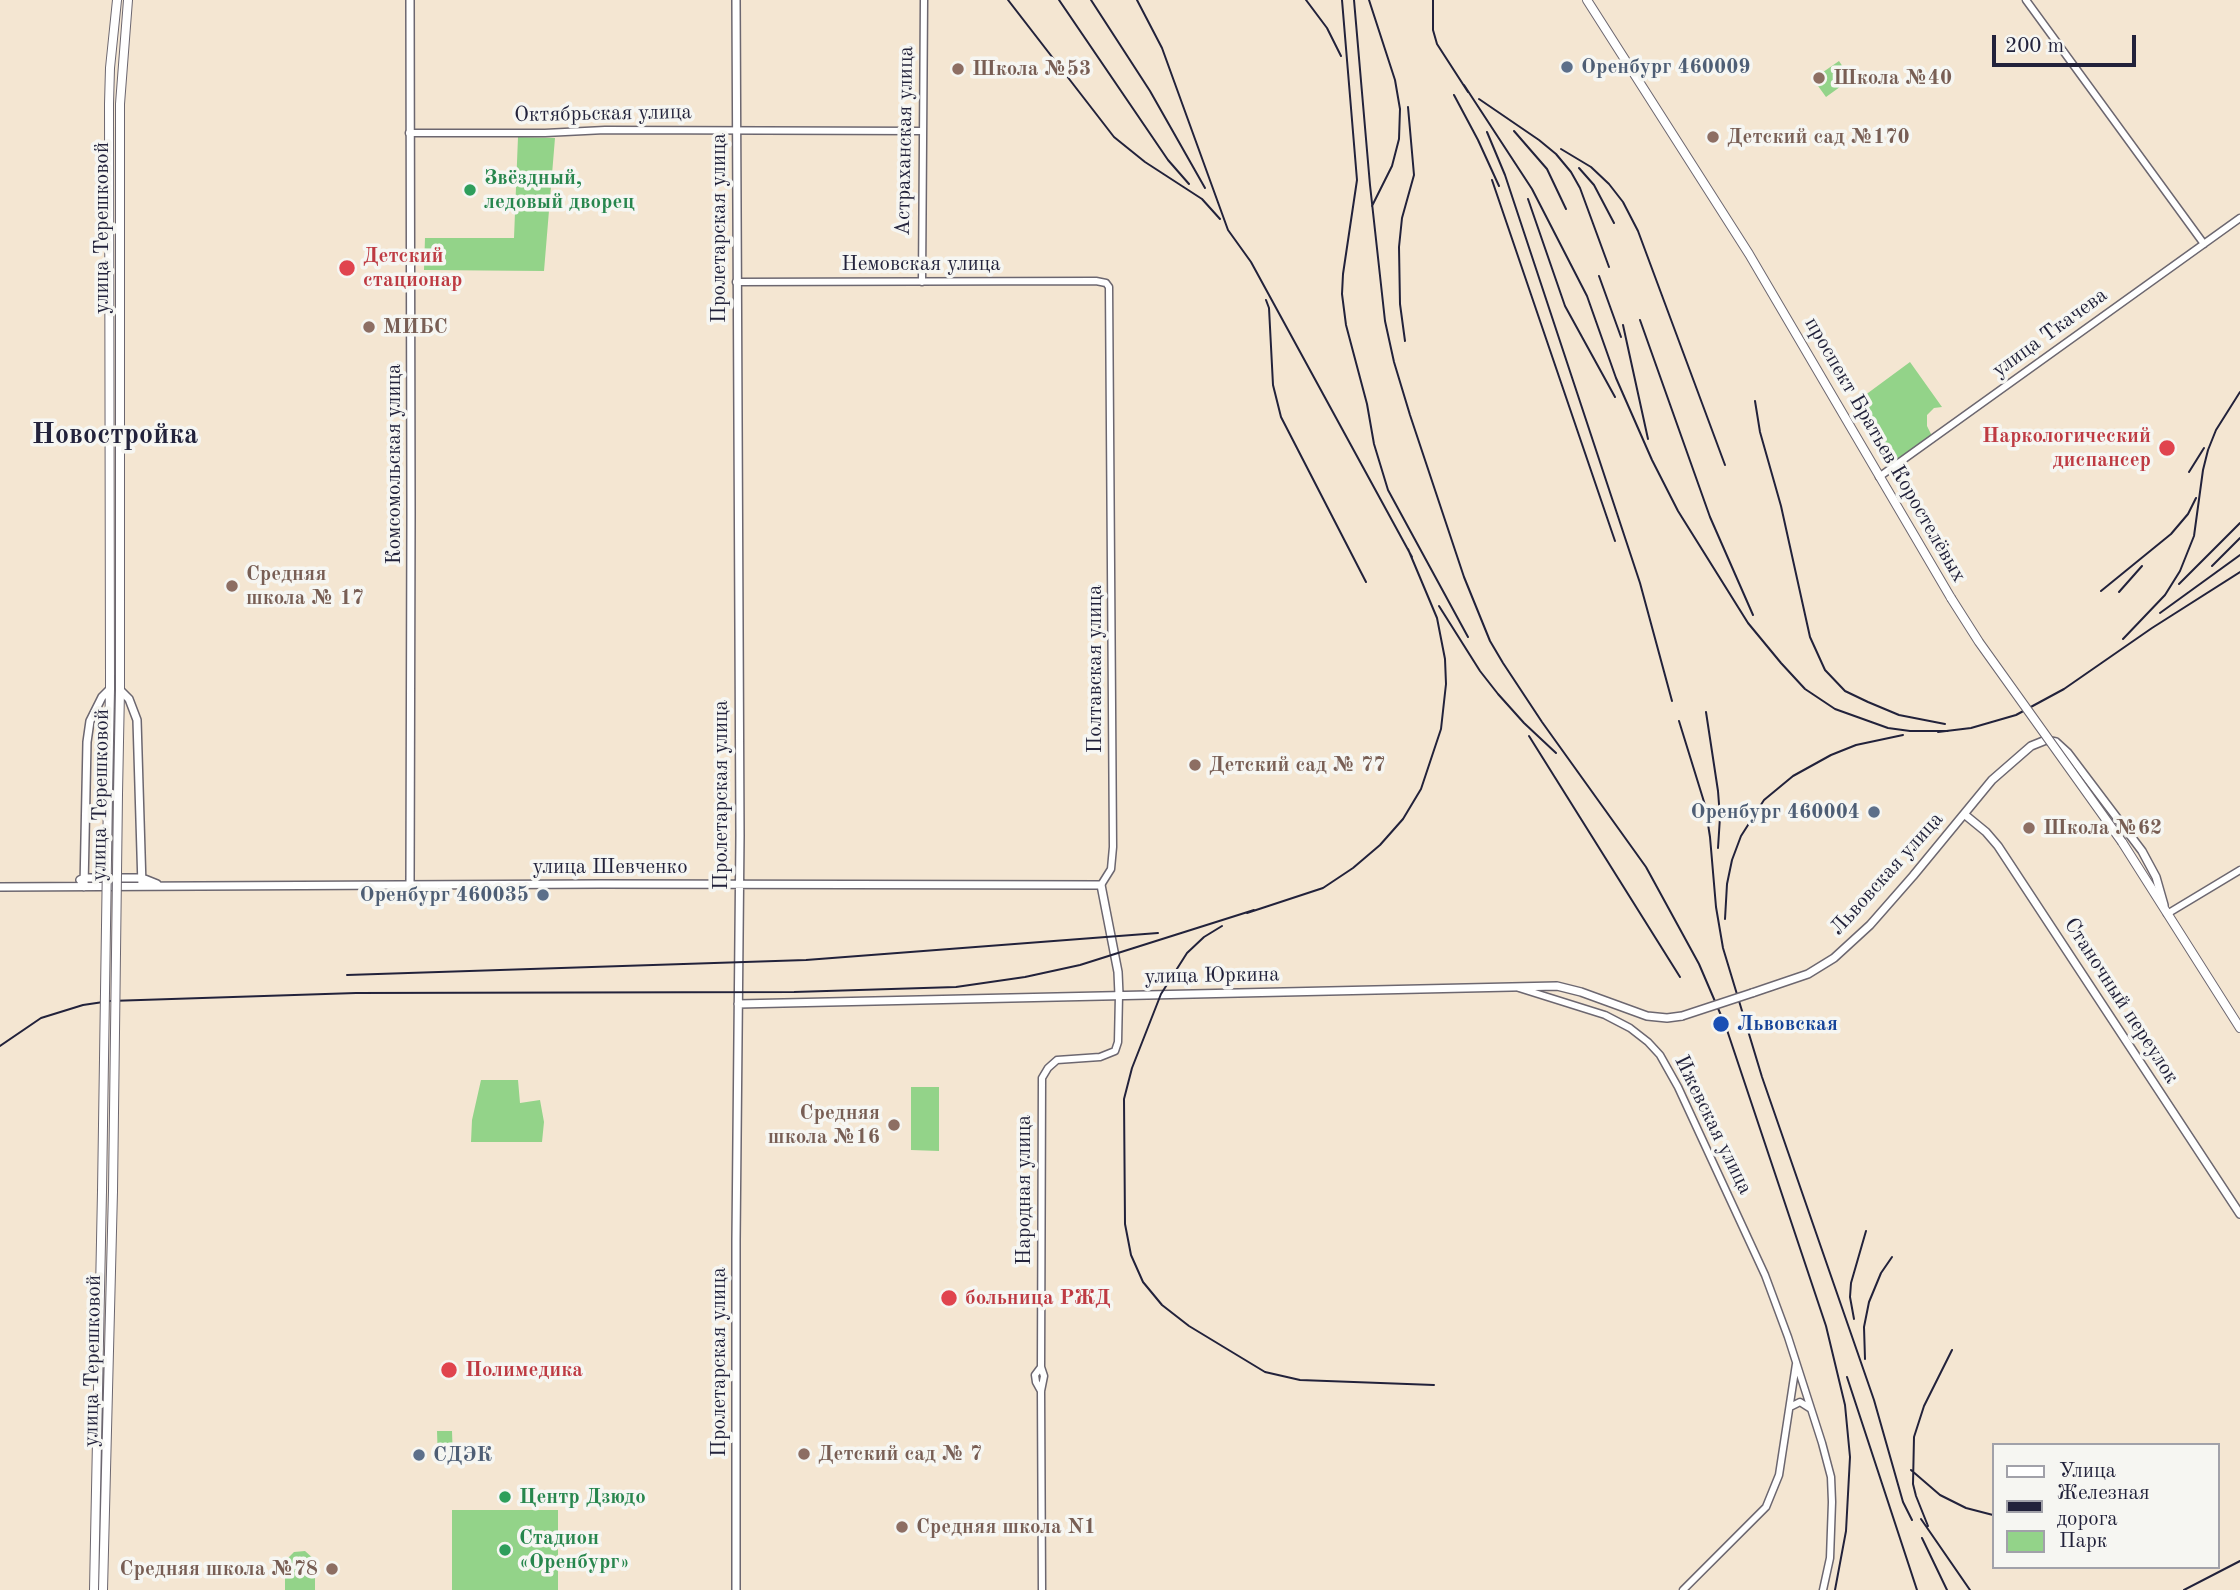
<!DOCTYPE html>
<html>
<head>
<meta charset="utf-8">
<style>
  body { margin:0 }
  #map { position:relative; width:2240px; height:1590px; overflow:hidden; background:#f4e6d2; font-family:"Old Standard TT",serif }
  canvas { display:block }
  .legend { position:absolute; left:1992px; top:1443px; width:228px; height:126px; box-sizing:border-box; background:#f6f6f2; border:2px solid #a1a1a9; margin:0; padding:9px 12px; list-style:none; font-size:21px; color:#22223b }
  .legend li { display:flex; align-items:center; gap:14px; height:35px }
  .legend b { width:35px; border:2px solid #a1a1a9 }
  .scale { position:absolute; left:1992px; top:35px; width:144px; height:32px; box-sizing:border-box; border:4px solid #22223b; border-top:0; padding-left:9px; font-size:21px; line-height:24px; white-space:nowrap; color:#22223b; -webkit-text-stroke:5px #f6f6f2; paint-order:stroke }
</style>
</head>
<body>
<div id="map">
<canvas width="2240" height="1590"></canvas>
<ul class="legend">
<li><b style="height:9px;background:#fff"></b>Улица</li>
<li><b style="height:9px;background:#22223b"></b>Железная дорога</li>
<li><b style="height:19px;background:#93d389"></b>Парк</li>
</ul>
<div class="scale">200 m</div>
</div>
<script>
const g = document.querySelector('canvas').getContext('2d');
g.lineJoin = 'round';
function paint(path, color) { g.fillStyle = color; g.fill(path, 'evenodd'); }
const toPath = rows => new Path2D(rows.map(r => 'M' + r).join(''));
function trace(path, color, width, dash) { g.strokeStyle = color; g.lineWidth = width; g.lineCap = dash ? 'butt' : 'round'; g.setLineDash(dash || []); g.stroke(path); }
function write(font, color, halo, rows, align = 'center') {
  g.font = font + ' "Old Standard TT",serif'; g.lineWidth = 7; g.setLineDash([]); g.textBaseline = 'middle'; g.strokeStyle = halo; g.fillStyle = color; for (const [text, x, y, turn = 0] of rows) {
    g.save(); g.translate(x, y); g.rotate((+turn || 0) * Math.PI / 180); g.textAlign = isNaN(turn) ? turn : align; if (halo) g.strokeText(text, 0, 0); g.fillText(text, 0, 0); g.restore();
  }
}
const green = toPath([
  [1839,61,1851,79,1826,97,1813,79],
  [518,137,555,138,544,271,424,270,425,238,514,238],
  [1910,362,1942,407,1934,408,1927,415,1927,426,1932,436,1895,463,1886,461,1853,404],
  [481,1080,518,1080,520,1103,540,1100,544,1122,542,1142,471,1142,472,1120],
  [911,1087,939,1087,939,1151,911,1150],
  [437,1431,452,1431,453,1461,438,1461],
  [452,1510,558,1510,558,1590,452,1590],
  [305,1551,315,1560,315,1590,285,1590,285,1561,294,1552]
]);
const tertiary = toPath([
  [2026,0,2204,244],
  [409,133,545,133,605,130,923,131],
  [736,282,1096,281,1106,283,1109,287,1113,847,1111,869,1101,885],
  [922,282,924,0],
  [1879,477,2240,218],
  [2167,914,2240,870],
  [1519,988,1605,1015,1630,1028,1648,1042,1660,1055,1678,1087,1765,1275,1788,1337,1822,1443,1831,1477,1832,1502,1830,1558,1823,1590],
  [1041,1367,1035,1375,1036,1382,1041,1391],
  [1790,1407,1800,1402,1811,1409],
  [1042,1590,1041,1391,1044,1376,1041,1367,1042,1078,1048,1068,1057,1060,1100,1057,1115,1051,1118,1042,1119,995],
  [1683,1590,1766,1507,1779,1475,1796,1364]
]);
const secondary = toPath([
  [410,0,411,513,410,886],
  [736,0,740,835,736,1240,736,1590],
  [120,690,129,699,137,720,142,886],
  [1964,814,1986,832,1998,846,2240,1214],
  [80,880,84,878,142,878,157,884],
  [0,887,601,884,1101,885,1118,972,1119,995],
  [84,887,87,742,90,721,102,697,110,689],
  [1752,993,1808,974,1834,958,1870,925,1913,876,1992,780,2031,746,2046,740,2056,742,2068,753,2142,851,2156,877,2164,905],
  [738,1004,1557,986,1581,992,1647,1016,1667,1018,1682,1016]
]);
const primary = toPath([
  [1587,0,1749,254,1951,598],
  [108,793,110,689,109,104,110,68,117,0],
  [118,794,120,690,120,104,128,0],
  [2122,842,2240,1028],
  [94,1590,102,1191],
  [103,1590,113,1191]
]);
const rail = toPath([
  [1008,0,1114,137,1145,162,1202,199,1220,219],
  [1059,0,1168,160,1189,184],
  [1091,0,1150,91,1205,188],
  [1137,0,1162,48,1228,230,1251,262,1412,557],
  [1306,0,1327,28,1341,56],
  [1342,0,1357,180,1343,274,1342,294,1346,325,1367,404,1374,444,1388,490,1468,637],
  [1354,0,1370,185,1385,321,1394,362,1410,415,1464,577,1490,641,1503,663,1542,722,1646,867,1699,964,1726,1027,1826,1326,1845,1405,1850,1457,1846,1531,1835,1590],
  [1369,0,1395,80,1400,109,1399,139,1392,166,1372,206],
  [1433,0,1433,30,1437,44,1468,92],
  [1464,85,1532,189,1587,296,1616,378,1652,460,1678,511,1748,623,1781,663,1805,689,1835,709,1888,728,1910,731,1948,731],
  [1454,95,1478,140,1499,186],
  [1479,99,1539,140,1556,154,1571,172,1580,188,1609,267],
  [1514,131,1547,169,1566,209],
  [1487,132,1505,175,1640,583,1672,701],
  [1561,149,1591,167,1609,184,1623,202,1638,231,1725,465],
  [1579,168,1594,185,1614,223],
  [1492,180,1615,541],
  [1528,199,1565,306,1615,397],
  [1599,276,1621,337],
  [1266,300,1269,308,1273,385,1281,417,1366,582],
  [1640,320,1710,517,1753,615],
  [1623,325,1648,439],
  [1405,341,1400,304,1399,247,1402,218,1414,175,1408,107],
  [1755,401,1760,432,1781,506,1810,637,1825,670,1845,691,1868,702,1899,715,1945,724],
  [2189,472,2204,448],
  [2212,566,2240,538],
  [2179,584,2240,523],
  [2101,591,2171,534,2188,514,2196,498],
  [2119,592,2142,566],
  [1439,606,1480,671,1498,694,1524,723,1556,753],
  [2160,613,2240,555],
  [2123,639,2165,595,2180,571,2194,536,2203,470,2208,450,2216,430,2240,392],
  [1706,712,1718,791,1720,817,1718,848],
  [1679,721,1705,805,1710,837,1716,907,1723,948,1762,1077,1874,1400,1903,1502,1912,1520],
  [1938,732,1971,728,2016,715,2064,689,2152,628,2240,572],
  [1529,736,1680,977],
  [1247,913,1323,888,1353,868,1380,845,1403,819,1421,789,1441,729,1446,684,1445,659,1437,618,1408,549],
  [1725,919,1727,884,1732,860,1741,836,1764,800,1793,776,1831,755,1856,745,1903,735],
  [1222,926,1204,937,1187,953,1161,994,1132,1068,1124,1099,1125,1224,1131,1255,1143,1282,1162,1305,1189,1326,1265,1372,1300,1380,1434,1385],
  [347,975,806,960,1158,933],
  [0,1046,41,1018,83,1005,110,1001,356,993,794,992,956,987,1025,977,1080,965,1254,910],
  [1854,1319,1850,1297,1851,1283,1866,1231],
  [1865,1359,1864,1327,1869,1302,1881,1273,1892,1257],
  [1847,1377,1917,1590],
  [1911,1470,1940,1495,1966,1508,1993,1515],
  [1921,1519,1970,1590],
  [1928,1526,1916,1496,1913,1484,1914,1437,1924,1406,1952,1350],
  [1922,1538,1947,1590],
  [2184,1590,2240,1561]
]);
const secondaryBridge = toPath([
  [1682,1016,1752,993]
]);
const primaryBridge = toPath([
  [1951,598,1979,642,2122,842],
  [102,1191,108,793],
  [113,1191,118,794]
]);
const markers = [
  [1567,67,7,"#5c6f8a"],
  [958,69,7,"#8d6e63"],
  [1819,78,7,"#8d6e63"],
  [1713,137,7,"#8d6e63"],
  [470,190,7,"#2e9e5b"],
  [347,268,9,"#e0444e"],
  [369,327,7,"#8d6e63"],
  [2167,448,9,"#e0444e"],
  [232,586,7,"#8d6e63"],
  [1195,765,7,"#8d6e63"],
  [1874,812,7,"#5c6f8a"],
  [2029,828,7,"#8d6e63"],
  [543,895,7,"#5c6f8a"],
  [1721,1024,9,"#1a4fb4"],
  [894,1125,7,"#8d6e63"],
  [949,1298,9,"#e0444e"],
  [449,1370,9,"#e0444e"],
  [804,1454,7,"#8d6e63"],
  [419,1455,7,"#5c6f8a"],
  [505,1497,7,"#2e9e5b"],
  [902,1527,7,"#8d6e63"],
  [505,1550,7,"#2e9e5b"],
  [332,1569,7,"#8d6e63"]
];
const serviceNames = [
  ["Оренбург 460009",1581,67],
  ["Оренбург 460004",1860,812,"right"],
  ["Оренбург 460035",529,895,"right"],
  ["СДЭК",433,1455]
];
const educationNames = [
  ["Школа №53",972,69],
  ["Школа №40",1833,78],
  ["Детский сад №170",1727,137],
  ["МИБС",383,327],
  ["Средняя",246,574],
  ["школа № 17",246,598],
  ["Детский сад № 77",1209,765],
  ["Школа №62",2043,828],
  ["Средняя",880,1113,"right"],
  ["школа №16",880,1137,"right"],
  ["Детский сад № 7",818,1454],
  ["Средняя школа N1",916,1527],
  ["Средняя школа №78",318,1569,"right"]
];
const streetNames = [
  ["Октябрьская улица",603,114,-1],
  ["Астраханская улица",905,141,-89],
  ["улица Терешковой",102,228,-90],
  ["Пролетарская улица",719,228,-90],
  ["Немовская улица",921,264],
  ["улица Ткачева",2050,333,-36],
  ["проспект Братьев Коростелёвых",1885,450,60],
  ["Комсомольская улица",394,464,-90],
  ["Полтавская улица",1095,669,-90],
  ["улица Терешковой",101,795,-89],
  ["Пролетарская улица",721,795,-90],
  ["улица Шевченко",610,867],
  ["Львовская улица",1887,874,-48],
  ["улица Юркина",1212,976,-1],
  ["Станочный переулок",2121,1001,57],
  ["Ижевская улица",1713,1125,64],
  ["Народная улица",1024,1190,-90],
  ["улица Терешковой",93,1361,-89],
  ["Пролетарская улица",719,1362,-90]
];
const leisureNames = [
  ["Звёздный,",484,178],
  ["ледовый дворец",484,202],
  ["Центр Дзюдо",519,1497],
  ["Стадион",519,1538],
  ["«Оренбург»",519,1562]
];
const healthNames = [
  ["Детский",363,256],
  ["стационар",363,280],
  ["Наркологический",2151,436,"right"],
  ["диспансер",2151,460,"right"],
  ["больница РЖД",965,1298],
  ["Полимедика",465,1370]
];
const transitNames = [
  ["Львовская",1737,1024]
];
const districtNames = [
  ["Новостройка",115,436]
];
paint(green, '#93d389');
trace(tertiary, '#6c6770', 9);
trace(secondary, '#6c6770', 10);
trace(primary, '#6c6770', 10);
trace(tertiary, '#fff', 6);
trace(secondary, '#fff', 7);
trace(primary, '#fff', 8);
trace(rail, '#22223b', 2);
trace(secondaryBridge, '#6c6770', 10, []);
trace(primaryBridge, '#6c6770', 10, []);
trace(secondaryBridge, '#fff', 7);
trace(primaryBridge, '#fff', 8);
for (const [x, y, r, color] of markers) { const dot = new Path2D(); dot.arc(x, y, r, 0, 2 * Math.PI); g.fillStyle = color; g.fill(dot); trace(dot, '#f6f6f2', 2.5); }
write('bold 21px', '#4e5e75', '#f6f6f2', serviceNames, 'left');
write('bold 21px', '#785e54', '#f6f6f2', educationNames, 'left');
write('21px', '#22223b', '#f6f6f2', streetNames);
write('bold 21px', '#27864d', '#f6f6f2', leisureNames, 'left');
write('bold 21px', '#be3a42', '#f6f6f2', healthNames, 'left');
write('bold 21px', '#164399', '#f6f6f2', transitNames, 'left');
write('bold 28px', '#22223b', '#f6f6f2', districtNames);
</script>
</body>
</html>
